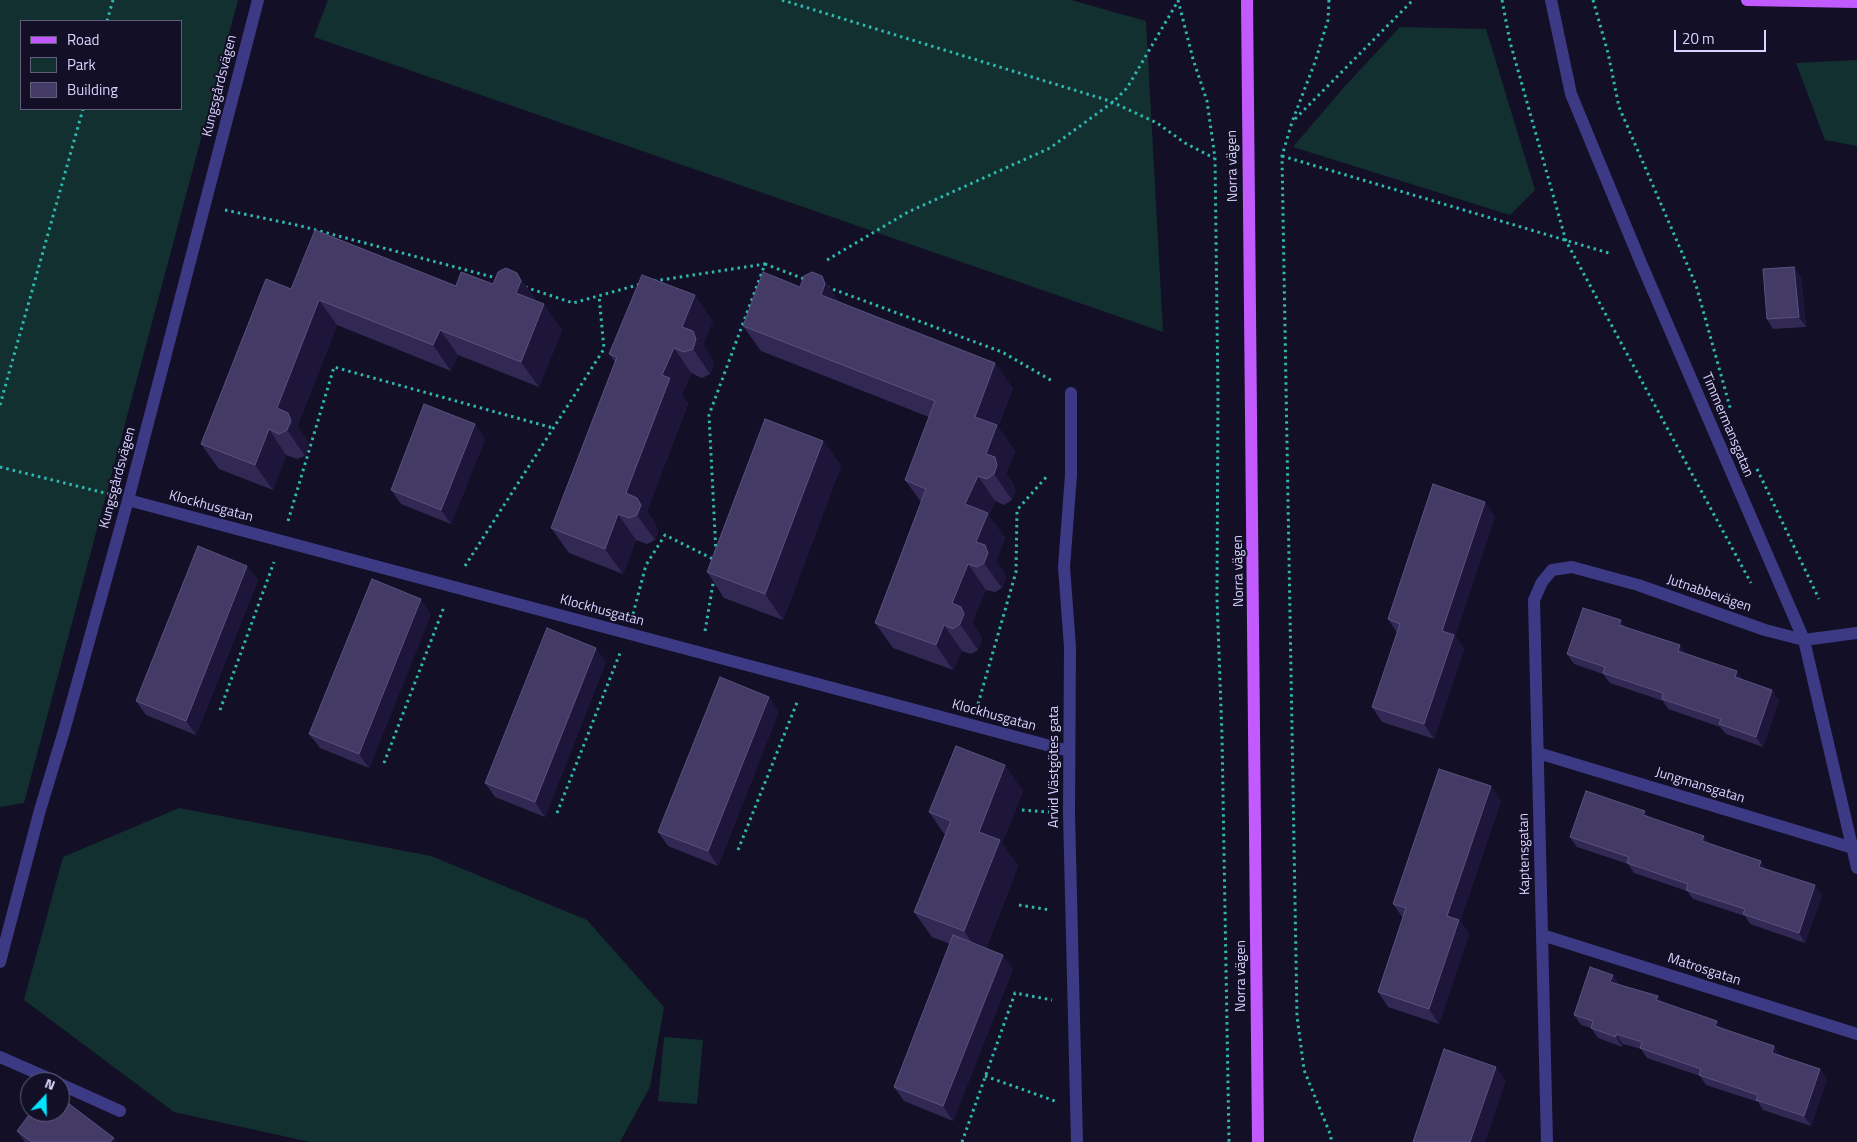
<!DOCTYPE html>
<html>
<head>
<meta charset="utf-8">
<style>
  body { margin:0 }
  #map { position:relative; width:1857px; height:1142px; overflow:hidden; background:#130f26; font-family:"Titillium Web",sans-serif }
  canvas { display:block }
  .legend { position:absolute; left:20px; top:20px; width:162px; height:90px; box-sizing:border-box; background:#130f26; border:1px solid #625e7d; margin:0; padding:6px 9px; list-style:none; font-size:15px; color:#d9d4ff }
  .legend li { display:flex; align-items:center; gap:10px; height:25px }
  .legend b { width:25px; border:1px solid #625e7d }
  .north { position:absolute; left:20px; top:1072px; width:50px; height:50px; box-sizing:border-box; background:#130f26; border:1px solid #625e7d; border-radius:50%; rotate:21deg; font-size:14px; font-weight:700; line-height:20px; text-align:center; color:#d9d4ff }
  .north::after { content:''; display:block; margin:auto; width:18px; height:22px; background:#00e5ff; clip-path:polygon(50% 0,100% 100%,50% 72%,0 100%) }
  .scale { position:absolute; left:1674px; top:30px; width:92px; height:22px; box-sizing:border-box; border:2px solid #d9d4ff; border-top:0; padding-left:6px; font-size:15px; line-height:18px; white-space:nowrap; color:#d9d4ff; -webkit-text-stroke:4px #130f26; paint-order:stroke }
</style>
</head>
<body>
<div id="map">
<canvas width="1857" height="1142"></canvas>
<ul class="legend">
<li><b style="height:6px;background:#c25bff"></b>Road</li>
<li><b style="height:14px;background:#12302f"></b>Park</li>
<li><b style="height:14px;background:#433a66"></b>Building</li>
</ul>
<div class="north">N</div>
<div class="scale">20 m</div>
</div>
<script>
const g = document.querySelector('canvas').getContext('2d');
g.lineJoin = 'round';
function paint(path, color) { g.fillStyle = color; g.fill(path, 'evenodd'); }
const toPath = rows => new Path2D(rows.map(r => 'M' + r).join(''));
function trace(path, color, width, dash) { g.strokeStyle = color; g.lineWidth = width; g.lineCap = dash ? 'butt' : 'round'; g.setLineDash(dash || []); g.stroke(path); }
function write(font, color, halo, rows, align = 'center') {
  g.font = font + ' "Titillium Web",sans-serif'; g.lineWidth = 4; g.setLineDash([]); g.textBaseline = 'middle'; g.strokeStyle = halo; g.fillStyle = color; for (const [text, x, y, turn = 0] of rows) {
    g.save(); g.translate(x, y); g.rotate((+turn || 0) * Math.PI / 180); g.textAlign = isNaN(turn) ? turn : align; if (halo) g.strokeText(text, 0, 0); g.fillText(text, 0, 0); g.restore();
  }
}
const green = toPath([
  [0,0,238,0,24,803,0,807],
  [181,21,181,109,21,109,21,21],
  [328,0,1071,0,1146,21,1163,332,314,37],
  [1400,27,1486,29,1535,190,1510,215,1293,147,1345,86],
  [1857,60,1857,146,1825,140,1796,63],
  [179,808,431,856,587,920,664,1007,650,1087,620,1142,310,1142,174,1112,24,1000,63,857],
  [664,1037,703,1040,697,1104,658,1101]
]);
const path = toPath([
  [782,0,1110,101,1157,123,1185,143,1214,158],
  [1178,0,1193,59,1207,101,1215,158,1218,395,1217,598,1222,736,1229,1142],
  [1329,0,1328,20,1315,62,1292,122,1282,156,1297,1016,1304,1070,1331,1136,1331,1142],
  [1502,0,1510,42,1566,241,1751,583],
  [1593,0,1608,53,1619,107,1696,285,1731,411],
  [107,21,113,0],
  [1295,119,1413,0],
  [1282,156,1612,254],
  [225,210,301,226,500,279],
  [827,260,908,212,1050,148,1113,102,1127,88,1178,1],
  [654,281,765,264],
  [525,287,573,303,641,284],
  [827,287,1002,352,1054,382],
  [0,405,83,109],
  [0,467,109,494],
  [1757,469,1819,599],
  [288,521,334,367,553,428],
  [716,553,709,415,765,264,807,280],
  [465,566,604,349,599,296],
  [633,614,646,565,665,535,715,560],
  [705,631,714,578],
  [978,704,1016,572,1017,510,1048,475],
  [220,710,274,562],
  [384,763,444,607],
  [1022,810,1049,812],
  [557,813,620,653],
  [738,850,798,700],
  [1019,905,1050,910],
  [985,1076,1055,1101],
  [962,1142,1015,993,1052,1000]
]);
const minor = toPath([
  [1551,0,1571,94,1641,263,1804,640,1857,868],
  [1071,393,1071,475,1064,567,1070,647,1069,813,1077,1142],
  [128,500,1069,751],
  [1538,753,1853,848],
  [1542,935,1857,1034],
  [0,962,40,810,64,731,128,500,258,0],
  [0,1057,57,1082],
  [60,1084,120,1111],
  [1547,1142,1534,600,1542,582,1552,570,1572,567,1638,585,1765,630,1804,640,1857,633]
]);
const major = toPath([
  [1247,0,1258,1142],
  [1747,0,1857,2]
]);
const wall = toPath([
  [517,273,536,301,562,330,539,387,458,355,451,371,337,325,297,427,306,438,309,446,305,456,297,459,286,455,273,490,219,469,201,444,291,289,456,286,493,284],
  [1801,276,1806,327,1773,329,1767,319],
  [800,287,840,302,1013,388,998,427,1015,451,1006,473,1013,483,1015,490,1012,500,1004,505,995,501,989,516,1005,538,996,561,1003,571,1006,578,1002,588,995,592,986,590,972,622,979,632,982,640,978,650,971,654,962,651,953,670,893,648,875,623,921,502,905,480,929,417,761,351,743,326],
  [713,321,703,345,711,357,714,365,710,374,702,378,691,373,682,395,688,404,647,511,655,523,658,531,655,540,647,544,636,540,623,574,569,553,551,528,615,362,609,354],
  [485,439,451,524,401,504,391,490],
  [823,441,841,466,783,620,724,598,707,572],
  [1495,516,1455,636,1464,649,1434,739,1382,722,1372,707,1397,633,1388,619],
  [247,566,258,580,196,735,146,715,136,701],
  [431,614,369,768,320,748,309,734],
  [1621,620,1625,627,1744,680,1779,700,1763,747,1726,734,1720,727,1668,709,1663,701,1610,683,1603,674,1574,664,1567,654],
  [606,662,545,817,495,797,485,783],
  [779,711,718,866,668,846,658,832],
  [1023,791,1002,843,1018,866,986,948,1013,969,953,1121,904,1101,894,1087,950,944,932,937,914,912,945,835,929,812],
  [1501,801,1460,921,1469,934,1439,1024,1388,1007,1378,992,1403,918,1393,904],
  [1645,811,1649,817,1767,869,1822,895,1805,943,1750,924,1745,916,1693,899,1687,891,1634,873,1628,864,1577,847,1570,837],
  [1620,984,1620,985,1658,996,1662,1002,1781,1055,1827,1079,1811,1126,1763,1110,1758,1102,1706,1085,1700,1076,1647,1058,1641,1049,1623,1044,1622,1047,1598,1038,1591,1028,1581,1025,1574,1015],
  [17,1131,117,1142,25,1142]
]);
const shadedWall = toPath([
  [1794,267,1801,276,1806,327,1799,317],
  [517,273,535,298,539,307,516,293],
  [822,276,839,301,843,310,821,295],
  [695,295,713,321,703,345,711,357,714,365,710,374,693,349,682,327],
  [319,300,337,325,297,427,306,438,309,446,305,456,287,430,277,408],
  [544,304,562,330,539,387,521,362],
  [440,330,458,355,451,371,433,345],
  [674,348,691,373,682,395,688,404,647,511,655,523,658,531,655,540,637,515,626,493,662,375],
  [995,363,1013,388,998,427,1015,451,1006,473,1013,483,1015,490,1012,500,994,474,986,454,975,417],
  [475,424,485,439,451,524,441,510],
  [269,429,286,455,273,490,255,465],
  [823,441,841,466,783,620,765,594],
  [978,476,995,501,989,516,1005,538,996,561,1003,571,1006,578,1002,588,984,563,976,542,965,504],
  [1485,502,1495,516,1455,636,1464,649,1434,739,1424,724,1442,631],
  [618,514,636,540,623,574,605,549],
  [968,564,986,590,972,622,979,632,982,640,978,650,960,624,952,603],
  [247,566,258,580,196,735,186,721],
  [421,599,431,614,369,768,359,754],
  [1621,620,1627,630,1619,625],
  [944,625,962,651,953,670,936,645],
  [1680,645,1687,655,1678,651],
  [596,648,606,662,545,817,535,802],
  [1737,671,1744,680,1735,677],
  [1772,690,1779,700,1763,747,1756,737],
  [769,697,779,711,718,866,708,851],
  [1005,765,1023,791,1002,843,1018,866,982,957,964,931,979,832],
  [1491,786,1501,801,1460,921,1469,934,1439,1024,1429,1009,1447,916],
  [1645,811,1652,820,1643,815],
  [1704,836,1711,845,1702,841],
  [1761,861,1768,871,1759,867],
  [1815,885,1822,895,1805,943,1799,933],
  [1003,955,1013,969,953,1121,943,1106],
  [1613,975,1620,984,1617,992,1610,982],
  [1658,996,1665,1006,1656,1000],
  [1717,1021,1724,1031,1715,1026],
  [1616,1034,1623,1044,1622,1047,1616,1037],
  [1774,1046,1781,1056,1772,1053],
  [1496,1067,1506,1081,1485,1142,1470,1142],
  [1820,1069,1827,1079,1811,1126,1804,1116],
  [114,1138,117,1142,110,1142]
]);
const building = toPath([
  [315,230,456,286,461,272,493,284,498,272,506,268,517,273,521,281,516,293,544,304,521,362,440,330,433,345,319,300,277,408,288,413,291,421,287,430,279,434,269,429,255,465,201,444,266,279,291,289,315,230],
  [1794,267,1799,317,1767,319,1763,269,1794,267],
  [763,272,800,287,804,276,812,272,822,276,825,284,821,295,995,363,975,417,997,425,986,454,995,457,997,465,994,474,987,479,978,476,965,504,988,513,976,542,985,545,988,553,984,563,977,567,968,564,952,603,961,607,964,614,960,624,953,629,944,625,936,645,875,623,926,489,905,480,935,401,743,326,763,272],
  [642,275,695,295,682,327,693,331,696,339,693,349,684,352,674,348,662,375,670,378,626,493,637,498,641,505,637,515,629,518,618,514,605,549,551,528,617,357,609,354,642,275],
  [424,404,475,424,441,510,391,490,424,404],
  [765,419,823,441,765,594,707,572,765,419],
  [1433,484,1485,502,1442,631,1454,635,1424,724,1372,707,1400,624,1388,619,1433,484],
  [198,546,247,566,186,721,136,701,198,546],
  [372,579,421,599,359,754,309,734,372,579],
  [1583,608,1621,620,1619,625,1680,645,1678,651,1737,671,1735,677,1772,690,1756,737,1719,724,1721,719,1662,699,1663,693,1603,673,1605,667,1567,654,1583,608],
  [547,628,596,648,535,802,485,783,547,628],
  [720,677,769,697,708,851,658,832,720,677],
  [956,746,1005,765,979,832,1000,840,964,931,914,912,951,821,929,812,956,746],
  [1439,769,1491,786,1447,916,1459,920,1429,1009,1378,992,1406,908,1393,904,1439,769],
  [1586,791,1645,811,1643,815,1704,836,1702,841,1761,861,1759,867,1815,885,1799,933,1743,914,1745,909,1686,890,1688,884,1627,863,1629,857,1570,837,1586,791],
  [953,935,1003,955,943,1106,894,1087,953,935],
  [1590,967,1613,975,1610,982,1658,996,1656,1000,1717,1021,1715,1026,1774,1046,1772,1053,1820,1069,1804,1116,1756,1100,1758,1095,1699,1075,1701,1069,1640,1048,1642,1042,1616,1034,1616,1037,1591,1028,1593,1021,1574,1015,1590,967],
  [1444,1049,1496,1067,1470,1142,1413,1142,1444,1049],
  [60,1097,114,1138,110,1142,32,1142,17,1131,31,1112,60,1112,60,1097]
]);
const streetNames = [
  ["Kungsgårdsvägen",220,86,-76],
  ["Norra vägen",1233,166,-91],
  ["Timmermansgatan",1727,425,67],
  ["Kungsgårdsvägen",118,478,-75],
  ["Klockhusgatan",211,507,15],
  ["Norra vägen",1239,571,-91],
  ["Jutnabbevägen",1709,594,19],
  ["Klockhusgatan",602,611,15],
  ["Klockhusgatan",994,716,15],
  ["Arvid Västgötes gata",1055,767,-90],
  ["Jungmansgatan",1700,786,17],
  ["Kaptensgatan",1525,854,-91],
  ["Matrosgatan",1704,970,18],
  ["Norra vägen",1242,976,-90]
];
paint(green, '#12302f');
trace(path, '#2fb8b0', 3, [2.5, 4]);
trace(minor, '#3d3a85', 12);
trace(major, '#c25bff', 12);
paint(wall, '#312854');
paint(shadedWall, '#1d163a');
paint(building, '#433a66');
trace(building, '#5a527e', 1);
write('14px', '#d9d4ff', '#130f26', streetNames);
</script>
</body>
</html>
